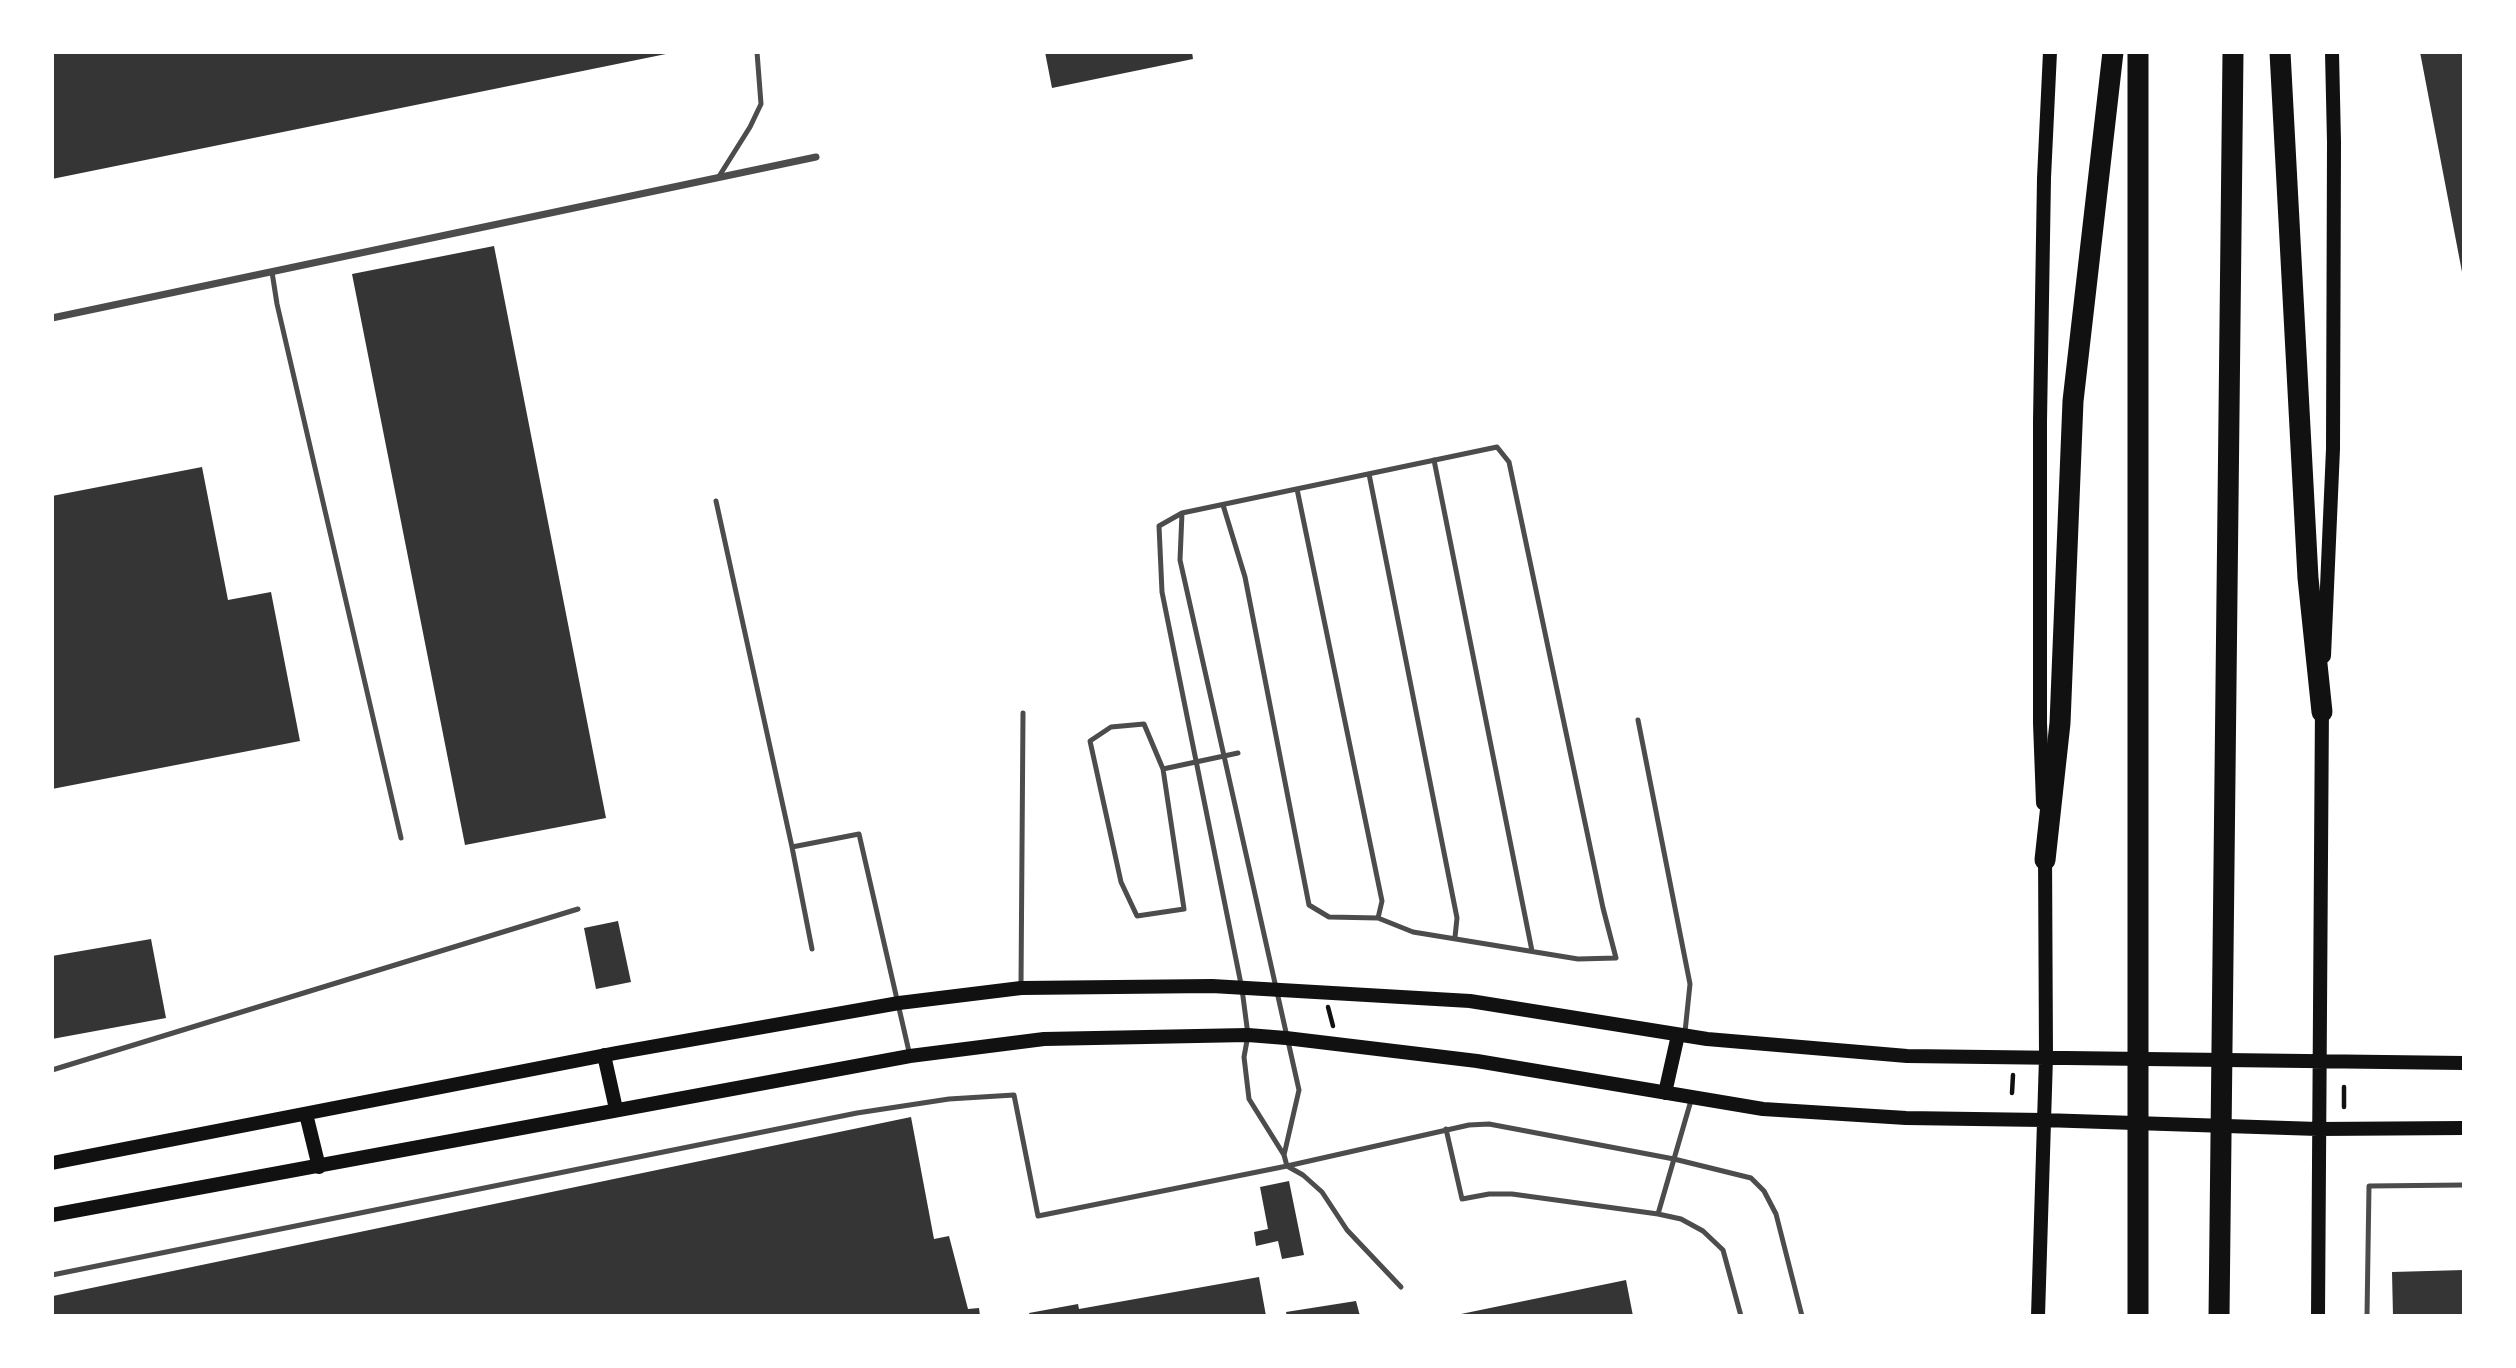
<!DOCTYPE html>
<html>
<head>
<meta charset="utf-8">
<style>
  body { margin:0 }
  #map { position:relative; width:2516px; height:1368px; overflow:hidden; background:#fff; font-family:Helvetica,sans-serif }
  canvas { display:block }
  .frame { position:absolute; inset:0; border:54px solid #fff; pointer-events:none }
</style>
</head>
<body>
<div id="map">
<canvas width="2516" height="1368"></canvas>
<div class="frame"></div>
</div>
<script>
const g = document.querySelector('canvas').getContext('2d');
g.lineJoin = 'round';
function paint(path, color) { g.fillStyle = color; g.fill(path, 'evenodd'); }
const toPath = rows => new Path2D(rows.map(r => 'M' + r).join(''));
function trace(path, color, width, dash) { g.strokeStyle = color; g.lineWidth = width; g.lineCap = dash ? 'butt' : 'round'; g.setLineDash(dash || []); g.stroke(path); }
const building = toPath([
  [52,52,666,52,666,54,52,179],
  [1045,52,1192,52,1193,59,1052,88],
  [2420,52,2464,52,2464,272,2462,272],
  [494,246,606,818,465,845,352,274],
  [202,467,228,600,271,592,300,741,52,789,52,496],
  [618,921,631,982,596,989,584,928],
  [151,939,166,1018,52,1039,52,956],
  [911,1117,934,1239,949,1236,968,1309,979,1308,980,1316,52,1316,53,1296],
  [1289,1181,1304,1255,1282,1259,1278,1241,1256,1246,1254,1232,1268,1229,1260,1187],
  [2464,1270,2464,1316,2393,1316,2392,1272],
  [1259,1277,1266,1316,1030,1316,1029,1313,1078,1304,1079,1309],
  [1626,1280,1633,1316,1461,1316,1461,1314],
  [1356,1301,1360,1316,1287,1316,1286,1312]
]);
const path = toPath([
  [1328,1007,1333,1026],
  [2012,1093,2013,1075],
  [2344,1107,2344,1087]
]);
const service = toPath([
  [718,178,750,127,761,104,757,52],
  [272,272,277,304,401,838],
  [1434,460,1532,951],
  [1369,474,1457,918,1455,937],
  [1297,489,1382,901,1378,918],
  [716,501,792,847,859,834,910,1056],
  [1182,513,1159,526,1162,592,1242,989,1248,1035,1244,1057,1249,1099,1284,1155,1299,1090,1180,560,1182,513,1497,447,1509,462,1603,908,1616,958,1578,959,1413,932,1378,918,1329,917,1309,905,1245,577,1223,505],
  [1638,720,1690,984,1685,1032],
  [1163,769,1144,724,1111,727,1090,741,1121,882,1137,916,1184,909,1163,769,1238,753],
  [792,847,812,949],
  [1021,985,1023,713],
  [52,1070,578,909],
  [1446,1129,1462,1199,1489,1194,1512,1194,1658,1214,1681,1219,1703,1231,1723,1250,1741,1316],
  [1284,1155,1287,1166,1303,1175,1322,1192,1347,1230,1401,1287],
  [1658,1214,1692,1097],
  [52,1275,857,1113,949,1099,1014,1095,1038,1216,1287,1166,1469,1125,1489,1124,1674,1159,1751,1178,1764,1191,1776,1214,1802,1316],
  [2367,1316,2369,1186,2464,1185]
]);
const minor = toPath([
  [52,318,816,157]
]);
const secondary = toPath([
  [2324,656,2333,449,2334,142,2332,52],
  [2043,803,2040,723,2040,421,2044,178,2050,52],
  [604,1055,616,1109],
  [1665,1093,1678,1035],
  [306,1114,319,1167],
  [52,1163,616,1053,899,1003,1021,988,1212,986,1470,1001,1707,1039,1907,1056,2464,1063],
  [52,1215,910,1056,1044,1039,1248,1035,1286,1038,1477,1061,1763,1109,1906,1118,2043,1120,2318,1129,2464,1128],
  [2038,1316,2046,1057,2045,852],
  [2318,1316,2322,704]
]);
const motorway = toPath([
  [2138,52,2138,1316],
  [2280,52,2308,578,2322,712],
  [2045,860,2060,723,2073,401,2113,52],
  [2219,1316,2233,52]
]);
paint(building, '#353535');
trace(path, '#111', 4.5);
trace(service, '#4c4c4c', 5);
trace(minor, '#4c4c4c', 7);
trace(secondary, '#111', 14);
trace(motorway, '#111', 21);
</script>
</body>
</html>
